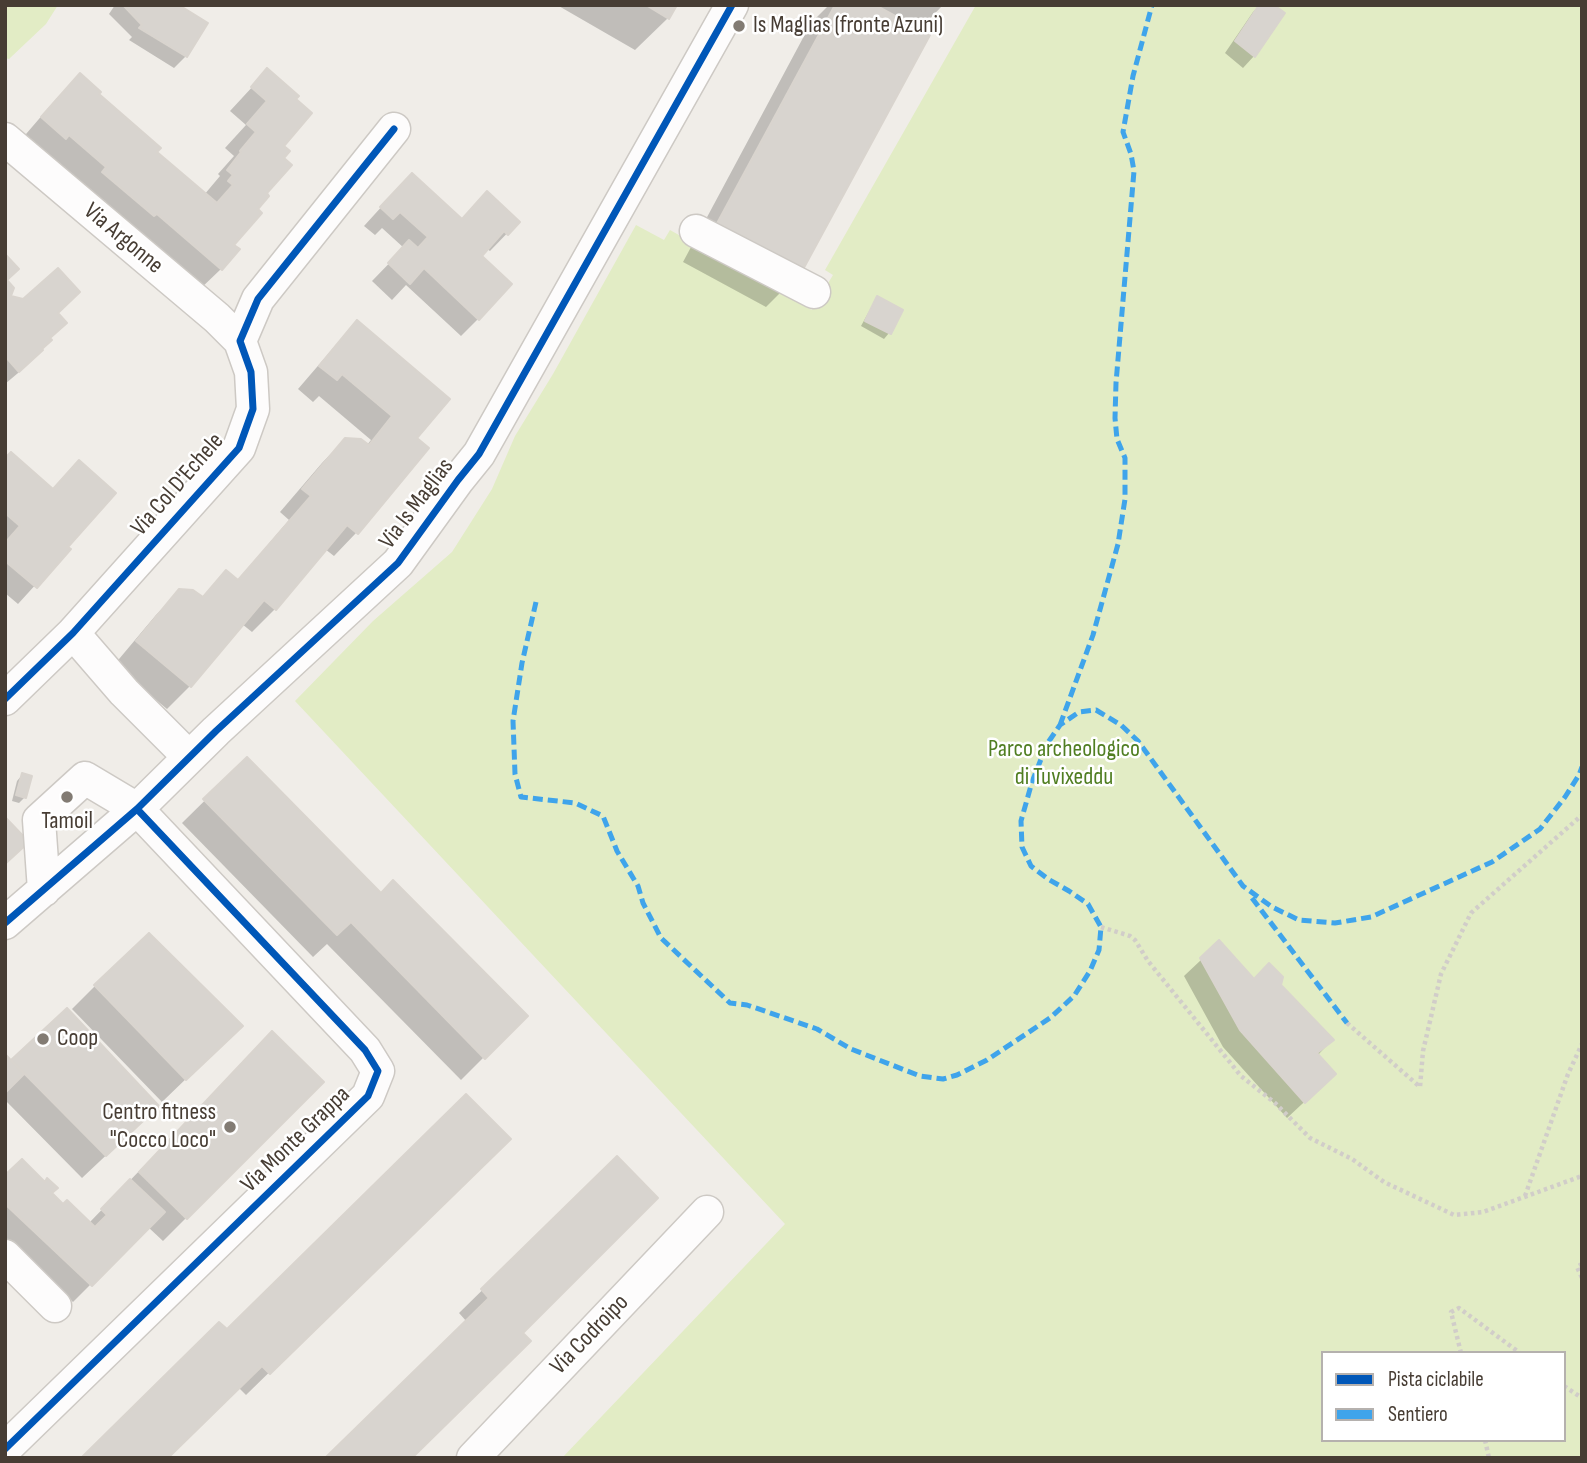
<!DOCTYPE html>
<style>
body{margin:0}
#map{position:relative;width:1587px;height:1463px;overflow:hidden;background:#f0ede8;font-family:"Sofia Sans Condensed",sans-serif}
canvas{display:block}
.frame{position:absolute;inset:0;border:7px solid #473d34;pointer-events:none}
.legend{position:absolute;left:1321px;top:1351px;width:245px;height:91px;box-sizing:border-box;background:#fff;border:2px solid #b5b1ae;margin:0;padding:9px 12px;list-style:none;font-size:21px;color:#473d34}
.legend li{display:flex;align-items:center;gap:14px;height:35px}
.legend b{width:35px;border:2px solid #b5b1ae}
</style>
<div id="map">
<canvas width="1587" height="1463"></canvas>
<div class="frame"></div>
<ul class="legend">
<li><b style="height:9px;background:#0057b8"></b>Pista ciclabile</li>
<li><b style="height:9px;background:#3fa4eb"></b>Sentiero</li>
</ul>
</div>
<script>
const ctx = document.querySelector('canvas').getContext('2d');
ctx.lineJoin = 'round';
function paint(path, color) {
  ctx.fillStyle = color;
  ctx.fill(path, 'evenodd');
}
function toPath(rows) {
  const path = new Path2D();
  for (const r of rows) {
    path.moveTo(r[0], r[1]);
    for (let i = 2; i < r.length; i += 2) path.lineTo(r[i], r[i + 1]);
  }
  return path;
}
function strokePath(path, color, width, dash) {
  ctx.strokeStyle = color;
  ctx.lineWidth = width;
  ctx.lineCap = dash ? 'butt' : 'round';
  ctx.setLineDash(dash || []);
  ctx.stroke(path);
}
function drawText(font, color, halo, rows, align = 'center') {
  ctx.font = font + ' "Sofia Sans Condensed",sans-serif';
  ctx.lineWidth = 5;
  ctx.setLineDash([]);
  ctx.textBaseline = 'middle';
  ctx.strokeStyle = halo;
  ctx.fillStyle = color;
  for (const [text, x, y, turn = 0] of rows) {
    ctx.save();
    ctx.translate(x, y);
    ctx.rotate((+turn || 0) * Math.PI / 180);
    ctx.textAlign = isNaN(turn) ? turn : align;
    if (halo) ctx.strokeText(text, 0, 0);
    ctx.fillText(text, 0, 0);
    ctx.restore();
  }
}
paint(toPath([
 [5,5,58,5,46,24,9,59,5,58],
 [976,5,1582,5,1582,1458,562,1458,785,1224,295,701,373,621,452,552,492,489,515,436,553,374,636,225,664,240,670,230,812,310,833,275,825,270],
 [1323,1353,1564,1353,1564,1440,1323,1440]
]), '#e2ecc5');
paint(toPath([
 [115,5,176,5,206,23,186,56,174,68,129,40,132,37,109,14],
 [557,5,675,5,668,18,635,50],
 [829,5,943,5,918,31,799,274,766,307,683,262,811,23],
 [1260,5,1283,13,1254,56,1243,68,1225,53,1253,12],
 [267,71,281,146,265,194,232,245,221,269,198,291,20,141,57,98,80,75,96,94,154,152,204,195,220,176,218,174,234,156,225,148,246,125,230,111],
 [395,192,461,220,518,222,490,251,486,248,479,256,478,319,461,336,406,285,392,300,372,281,404,248,382,228,375,235,364,226],
 [5,281,9,297,56,313,49,339,24,368,5,384],
 [878,298,901,310,889,333,884,339,861,326,873,304],
 [357,323,415,438,356,533,334,556,325,549,275,609,252,632,242,624,190,686,167,709,114,665,156,615,179,591,201,598,226,572,237,581,289,520,280,512,322,463,345,439,367,445,371,440,319,396,313,402,298,389,335,346],
 [5,460,68,549,18,604,5,593],
 [247,759,381,895,525,1016,461,1080,327,944,313,957,182,823],
 [22,775,25,797,19,803,12,801,17,781],
 [1219,943,1254,981,1279,986,1332,1040,1317,1056,1316,1091,1287,1118,1223,1047,1184,976],
 [95,986,218,1048,162,1102,72,1009],
 [67,1010,134,1129,82,1178,5,1100,5,1058,11,1063],
 [250,1056,322,1082,163,1241,148,1227,73,1302,5,1237,5,1177,50,1194,63,1206,89,1223],
 [617,1158,656,1198,467,1322,459,1313],
 [486,1161,246,1395,238,1387,227,1332]
]), '#0003');
const building = toPath([
 [123,5,179,5,208,23,187,57,139,28,142,25,123,5],
 [646,5,677,5,669,19,646,5],
 [835,5,875,5,930,35,800,275,714,229,835,5],
 [1259,5,1274,5,1285,13,1255,57,1235,41,1259,5],
 [267,68,299,96,296,99,312,113,284,146,290,151,284,158,292,165,267,193,269,196,258,209,262,213,234,245,240,249,222,270,157,214,154,216,102,172,106,167,69,135,66,139,41,117,80,73,101,92,99,94,161,148,157,152,217,203,233,185,228,181,233,175,227,170,241,152,240,151,256,132,247,124,267,101,251,87,267,68],
 [412,173,462,219,487,191,520,222,508,235,504,231,482,256,512,284,479,320,424,268,410,284,388,263,409,240,418,248,428,237,400,212,393,219,380,207,412,173],
 [5,254,19,269,7,280,14,288,11,296,23,299,58,268,80,292,58,313,67,323,50,338,52,340,42,349,43,350,19,372,5,356,5,254],
 [877,296,903,310,891,334,865,321,877,296],
 [357,320,450,399,417,438,429,448,358,534,347,525,276,610,264,600,191,687,136,641,179,589,193,590,203,597,226,570,238,580,311,496,302,489,345,438,361,439,369,445,392,416,342,374,337,380,319,366,357,320],
 [11,452,53,489,79,460,116,493,68,547,71,549,37,588,5,561,5,543,20,526,5,513,5,458,11,452],
 [247,757,381,893,393,880,528,1016,485,1059,351,922,337,935,203,799,247,757],
 [22,773,32,776,26,798,16,795,22,773],
 [5,817,29,842,5,864,5,817],
 [149,933,243,1026,186,1080,94,985,149,933],
 [1219,940,1254,979,1269,963,1283,977,1281,985,1334,1040,1317,1053,1336,1074,1305,1103,1240,1030,1200,958,1219,940],
 [67,1008,159,1106,106,1156,11,1060,67,1008],
 [272,1031,324,1082,187,1219,139,1172,272,1031],
 [6,1055,24,1074,5,1093,5,1056,6,1055],
 [466,1094,511,1139,270,1374,262,1366,168,1458,81,1458,219,1322,227,1329,466,1094],
 [617,1156,658,1198,523,1333,531,1341,412,1458,325,1458,489,1298,481,1289,617,1156],
 [22,1159,45,1182,47,1178,58,1188,52,1193,63,1204,67,1200,95,1227,107,1215,101,1209,130,1179,165,1212,92,1286,5,1204,5,1175,22,1159]
]);
paint(building, '#d8d4cf');
strokePath(building, '#d9d4ce', 2);
const minor = toPath([
 [5,139,217,318,240,341],
 [696,231,814,292],
 [73,633,124,692,189,757],
 [5,699,73,633,239,448,253,409,251,372,240,341,258,299,394,129],
 [5,923,137,809,216,731,398,563,458,480,479,454,732,5],
 [5,1256,55,1306],
 [5,1449,368,1096,378,1071,365,1050,137,809,85,778,39,820,44,890],
 [473,1458,707,1212]
]);
strokePath(minor, '#cdc9c4', 35);
strokePath(toPath([
 [1101,927,1130,936,1135,940,1148,961,1241,1076,1275,1103,1310,1138,1352,1159,1384,1182,1454,1215,1483,1212,1582,1176],
 [1347,1023,1420,1087,1423,1051,1441,974,1471,913,1582,815],
 [1525,1196,1568,1074,1582,1044],
 [1582,1264,1577,1267,1582,1278],
 [1461,1353,1451,1312,1459,1308,1520,1353],
 [1564,1386,1582,1398],
 [1485,1440,1489,1458]
]), '#d1cdc9', 4.5, [3.5, 3.5]);
strokePath(minor, '#fdfcfc', 32);
strokePath(toPath([
 [536,602,522,663,513,721,515,774,521,797,575,803,603,816,617,851,638,886,643,903,661,938,730,1003,747,1005,817,1029,851,1049,920,1076,943,1079,957,1075,987,1060,1050,1018,1074,996,1090,971,1099,950,1101,927,1088,904,1069,891,1048,879,1031,866,1022,847,1021,821,1032,782,1047,744,1060,725,1079,712,1096,710,1121,725,1138,741,1243,886,1272,907,1299,920,1335,923,1371,917,1492,862,1540,829,1565,797,1579,775,1582,767],
 [1060,725,1093,635,1118,544,1125,499,1125,458,1117,439,1115,418,1116,383,1134,171,1131,154,1123,132,1133,76,1152,5],
 [1252,898,1347,1023]
]), '#3fa4eb', 5, [10, 5]);
strokePath(toPath([
 [5,699,73,633,239,448,253,409,251,372,240,341,258,299,394,129],
 [5,923,137,809,216,731,398,563,458,480,479,454,732,5],
 [5,1449,368,1096,378,1071,365,1050,137,809]
]), '#0057b8', 7);
for (const [x, y, r, color] of [
 [739,26,7,"#827b73"],
 [67,797,7,"#827b73"],
 [43,1039,7,"#827b73"],
 [230,1127,7,"#827b73"]
]) {
  const dot = new Path2D();
  dot.arc(x, y, r, 0, 2 * Math.PI);
  ctx.fillStyle = color;
  ctx.fill(dot);
  strokePath(dot, '#fff', 2.5);
}
drawText('24px', '#473d34', '#fff', [
 ["Is Maglias (fronte Azuni)",753,26],
 ["Tamoil",67,822,"center"],
 ["Coop",57,1039],
 ["Centro fitness",216,1113,"right"],
 ["\"Cocco Loco\"",216,1141,"right"]
], 'left');
drawText('24px', '#473d34', '#fff', [
 ["Via Argonne",123,239,40],
 ["Via Col D'Echele",178,485,-49],
 ["Via Is Maglias",417,504,-53],
 ["Via Monte Grappa",296,1140,-44],
 ["Via Codroipo",590,1335,-46]
]);
drawText('24px', '#507e22', '#fff', [
 ["Parco archeologico",1064,750],
 ["di Tuvixeddu",1064,778]
]);
</script>
